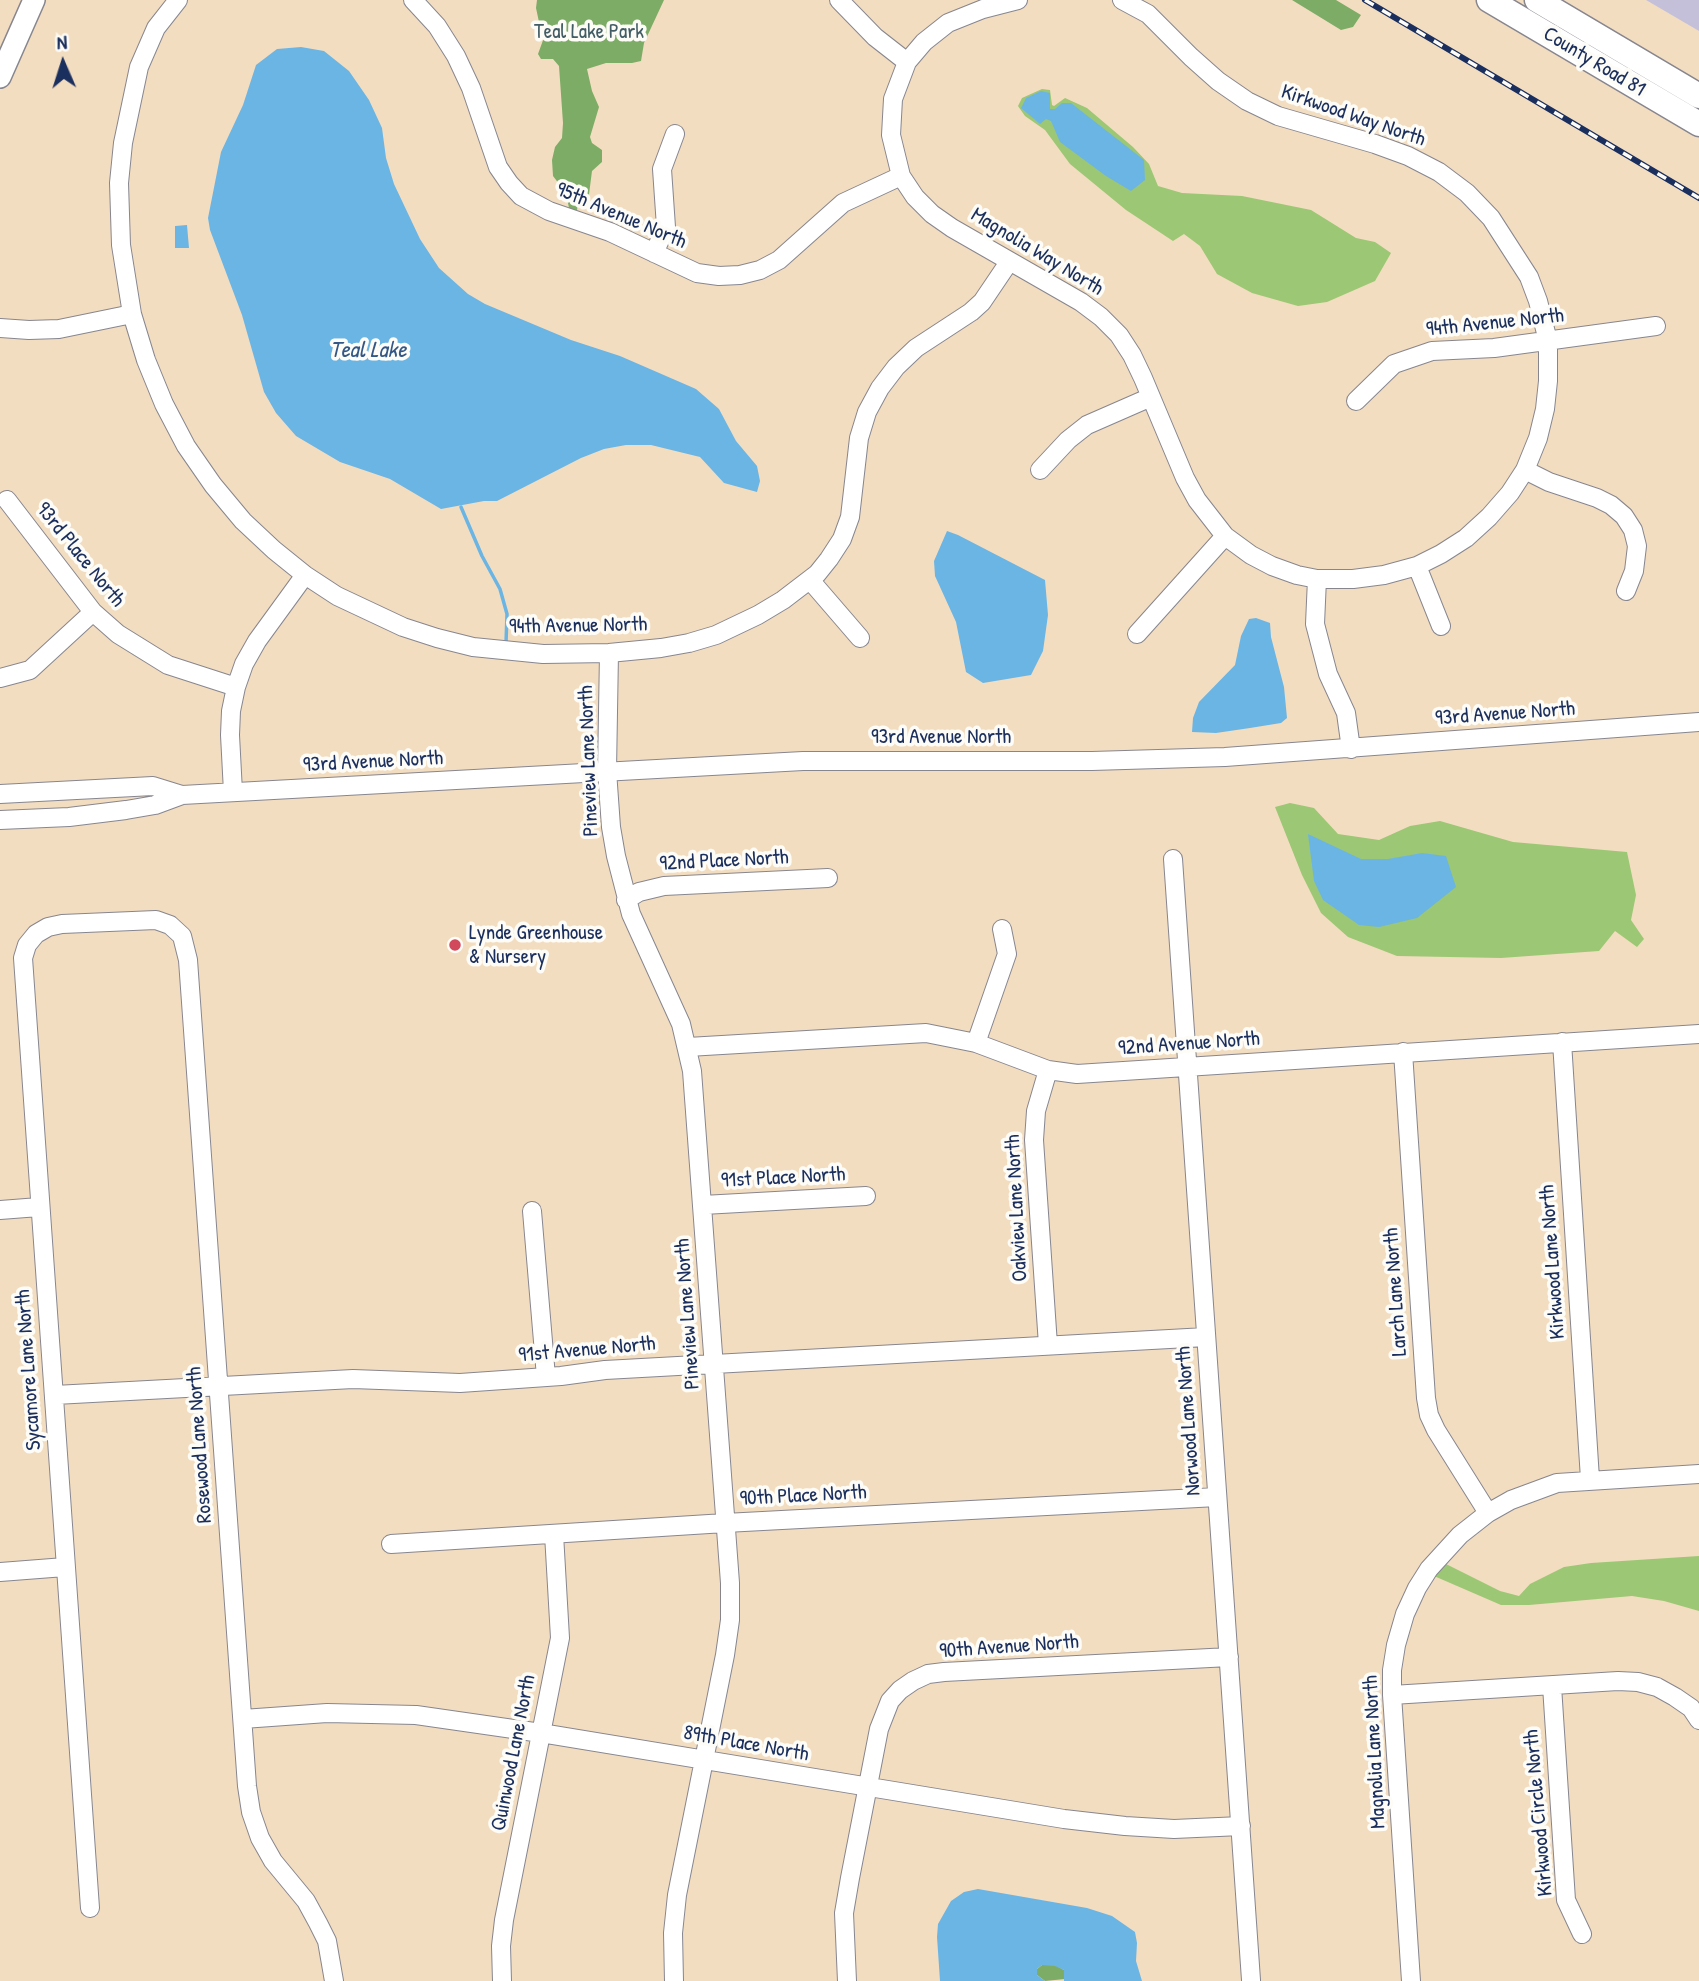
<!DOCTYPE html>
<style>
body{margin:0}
#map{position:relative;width:1699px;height:1981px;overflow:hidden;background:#f3ddc0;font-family:"Patrick Hand",sans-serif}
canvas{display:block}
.north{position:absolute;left:28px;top:28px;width:70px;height:70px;-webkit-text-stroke:5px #fdfcf7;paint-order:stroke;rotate:357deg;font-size:19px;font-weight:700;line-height:28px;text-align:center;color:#1b2f5e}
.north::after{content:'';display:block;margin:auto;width:24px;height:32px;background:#1b2f5e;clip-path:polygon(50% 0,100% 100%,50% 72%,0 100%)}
</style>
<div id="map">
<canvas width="1699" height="1981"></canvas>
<div class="north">N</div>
</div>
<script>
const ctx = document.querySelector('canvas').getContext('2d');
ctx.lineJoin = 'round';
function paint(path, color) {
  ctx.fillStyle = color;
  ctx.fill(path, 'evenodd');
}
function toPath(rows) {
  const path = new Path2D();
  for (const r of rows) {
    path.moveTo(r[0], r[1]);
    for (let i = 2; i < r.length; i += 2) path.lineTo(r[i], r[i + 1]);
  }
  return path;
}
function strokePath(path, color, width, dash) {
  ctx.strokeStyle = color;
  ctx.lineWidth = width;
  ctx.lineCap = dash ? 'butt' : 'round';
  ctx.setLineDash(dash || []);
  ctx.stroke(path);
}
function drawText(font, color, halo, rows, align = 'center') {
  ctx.font = font + ' "Patrick Hand",sans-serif';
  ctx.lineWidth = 7;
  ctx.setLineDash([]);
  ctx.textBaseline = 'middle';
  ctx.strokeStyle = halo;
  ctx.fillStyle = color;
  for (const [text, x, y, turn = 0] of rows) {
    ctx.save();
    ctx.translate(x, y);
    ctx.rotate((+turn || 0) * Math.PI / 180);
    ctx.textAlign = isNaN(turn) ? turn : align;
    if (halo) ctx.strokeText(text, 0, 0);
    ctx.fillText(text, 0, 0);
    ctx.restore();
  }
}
paint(toPath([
 [1646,0,1699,0,1699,31]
]), '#c5c0da');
paint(toPath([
 [1042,89,1050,90,1052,105,1054,106,1065,98,1087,108,1133,147,1149,164,1158,186,1182,193,1242,196,1311,210,1356,238,1375,242,1391,253,1375,281,1327,302,1298,306,1252,293,1217,274,1200,246,1184,234,1173,241,1126,210,1070,164,1045,130,1025,116,1018,106,1022,98],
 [1290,803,1314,808,1338,834,1379,840,1410,826,1440,821,1513,842,1627,852,1636,895,1631,920,1644,939,1637,947,1615,931,1599,951,1501,958,1397,956,1348,937,1321,913,1302,875,1275,807],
 [1699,1556,1699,1611,1664,1601,1632,1596,1529,1605,1501,1605,1434,1576,1444,1563,1500,1591,1519,1596,1530,1584,1564,1567,1591,1563]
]), '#9cc774');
paint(toPath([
 [537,0,664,0,644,43,641,61,632,63,606,63,587,69,592,91,599,107,590,137,592,143,602,150,602,162,592,171,588,202,578,200,577,211,569,208,566,193,553,176,552,160,555,147,562,138,563,123,559,66,553,59,541,59,538,54,546,32,539,22,536,8],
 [1292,0,1336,0,1361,15,1353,27,1341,30],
 [1042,1965,1055,1965,1064,1970,1065,1979,1045,1981,1037,1975,1037,1969]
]), '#7dac66');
paint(toPath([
 [301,47,324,51,349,71,369,100,382,128,386,158,394,184,420,239,439,268,468,294,485,304,571,340,620,356,696,389,719,409,736,441,757,466,760,481,757,492,724,483,700,457,651,445,626,445,604,449,581,458,497,501,484,501,441,509,390,479,340,462,296,436,276,413,264,392,242,315,210,230,208,218,221,152,243,105,256,65,277,49],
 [1041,91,1050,93,1050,109,1055,109,1062,103,1071,103,1144,160,1145,180,1131,191,1106,176,1060,142,1051,121,1046,119,1040,124,1021,108,1026,98],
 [187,225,189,248,175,248,175,226],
 [947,531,958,535,1045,580,1048,615,1043,651,1031,675,983,683,966,672,956,622,935,576,934,561],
 [1256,618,1270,623,1271,637,1284,687,1287,718,1281,723,1250,728,1216,733,1192,732,1193,718,1199,702,1235,665,1241,636,1249,619],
 [1308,834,1361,859,1388,859,1422,853,1446,856,1456,887,1417,918,1379,927,1359,925,1323,900,1314,881],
 [978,1889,1087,1908,1112,1916,1135,1932,1137,1943,1136,1961,1142,1981,1064,1981,1064,1970,1055,1966,1042,1965,1037,1969,1037,1975,1045,1981,940,1981,937,1937,938,1924,951,1901,964,1892]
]), '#6bb5e4');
strokePath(toPath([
 [461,507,482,556,500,589,507,614,506,643]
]), '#6bb5e4', 3.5);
const minor = toPath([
 [178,0,156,28,139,67,123,143,119,183,121,245,132,314,146,360,164,404,186,446,213,485,243,521,274,550,305,575,337,596,403,627,437,638,473,647,543,654,609,653,661,648,689,643,716,635,758,615,783,600,817,574,829,559,842,539,850,517,859,438,867,412,880,388,896,367,916,348,971,312,982,302,1009,262],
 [413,0,437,26,456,56,471,88,498,167,509,183,521,196,549,211,610,232,697,273,719,276,740,275,760,270,779,260,843,203,901,176],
 [839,0,875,37,907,62],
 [1018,0,983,9,948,23,924,42,907,62,893,99,891,135,901,176,915,197,932,214,952,228,1081,302,1101,317,1119,335,1132,355,1143,378,1185,478,1197,500,1225,536,1251,555,1272,566,1297,575,1317,579,1353,579,1384,575,1417,566,1441,554,1466,538,1489,517,1510,493,1525,470,1538,438,1545,409,1548,381,1548,341,1538,301,1529,277,1491,218,1467,193,1439,172,1408,156,1375,144,1278,116,1247,101,1218,81,1191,57,1148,14,1122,0],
 [654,253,666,227,662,169,675,134],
 [0,328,29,330,59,329,132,314],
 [1356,401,1394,364,1432,351,1494,348,1656,326],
 [1040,470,1068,440,1087,425,1151,397],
 [1525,470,1549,482,1597,498,1611,505,1624,516,1633,530,1637,546,1634,571,1626,591],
 [7,500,93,612,118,634,168,665,236,687],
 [1417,566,1441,626],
 [1317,579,1315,624,1328,674,1346,713,1351,749],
 [810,580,860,638],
 [1137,634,1225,536],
 [609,653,607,771,611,827,616,856,631,914,681,1024,692,1071,730,1583,730,1620,725,1655,677,1895,673,1933,674,1981],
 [0,678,30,670,93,612],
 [233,792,230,735,231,711,236,687,244,664,257,641,305,575],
 [0,794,153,786,182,795],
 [0,820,69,817,126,810,155,805,182,795,803,761,1092,761,1225,757,1699,722],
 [1173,859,1251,1980],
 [626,900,639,892,664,886,828,878],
 [1562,1042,1590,1479],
 [976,1043,1007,954,1002,929],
 [688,1047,926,1033,976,1043,1048,1070,1077,1074,1699,1034],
 [1403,1052,1426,1398,1429,1415,1436,1430,1488,1513],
 [703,1205,866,1196],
 [0,1210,39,1207],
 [532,1211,546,1377],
 [1048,1345,1034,1140,1036,1111,1048,1070],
 [55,1395,353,1379,460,1383,561,1376,605,1370,1206,1337],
 [391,1544,725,1523,1217,1497],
 [0,1572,65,1567],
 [1552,1686,1566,1900,1582,1934],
 [1392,1695,1618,1681,1638,1682,1657,1687,1675,1697,1691,1708,1699,1720],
 [243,1719,327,1713,416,1715,541,1733,1064,1819,1125,1826,1174,1829,1241,1826],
 [90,1908,23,958,27,945,36,934,48,927,62,924,156,920,170,925,182,936,188,960,247,1786,251,1812,260,1838,273,1861,306,1901,318,1923,327,1941,334,1981],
 [502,1981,501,1946,504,1920,560,1638,554,1534],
 [847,1981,844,1913,850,1878,879,1729,890,1701,900,1690,913,1681,928,1674,944,1672,1229,1657],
 [1411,1981,1392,1695,1392,1670,1396,1645,1405,1614,1417,1588,1429,1569,1460,1535,1488,1513,1511,1500,1557,1483,1699,1474]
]);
const major = toPath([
 [0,77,34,0]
]);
const highway = toPath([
 [1489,0,1699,124],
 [1537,0,1699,96]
]);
strokePath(minor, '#87868f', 20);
strokePath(major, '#87868f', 24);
strokePath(highway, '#87868f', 27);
strokePath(minor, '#fff', 18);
strokePath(major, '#fff', 21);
strokePath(highway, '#fff', 24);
const rail = toPath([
 [1365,0,1699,198]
]);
strokePath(rail, '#1b2f5e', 6);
strokePath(rail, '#fdfcf7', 3.5, [10]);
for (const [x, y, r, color] of [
 [455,945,7,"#d1495b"]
]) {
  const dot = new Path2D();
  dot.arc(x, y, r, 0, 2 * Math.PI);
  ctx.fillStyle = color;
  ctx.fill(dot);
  strokePath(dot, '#fdfcf7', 2.5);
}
drawText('21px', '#425d65', '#fdfcf7', [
 ["Teal Lake Park",589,32]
]);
drawText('21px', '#1b2f5e', '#fdfcf7', [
 ["County Road 81",1594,62,31],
 ["Kirkwood Way North",1353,116,19],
 ["95th Avenue North",621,216,23],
 ["Magnolia Way North",1037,252,31],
 ["94th Avenue North",1495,323,-6],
 ["93rd Place North",80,555,51],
 ["94th Avenue North",578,626,-1],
 ["93rd Avenue North",1505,714,-4],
 ["93rd Avenue North",941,737],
 ["Pineview Lane North",589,761,-92],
 ["93rd Avenue North",373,762,-3],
 ["92nd Place North",724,861,-3],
 ["92nd Avenue North",1189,1044,-4],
 ["91st Place North",783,1178,-3],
 ["Oakview Lane North",1017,1208,-93],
 ["Kirkwood Lane North",1553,1262,-94],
 ["Larch Lane North",1396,1292,-94],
 ["Pineview Lane North",688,1314,-94],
 ["91st Avenue North",587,1350,-5],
 ["Sycamore Lane North",29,1370,-94],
 ["Norwood Lane North",1189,1421,-94],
 ["Rosewood Lane North",200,1445,-94],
 ["90th Place North",803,1496,-3],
 ["90th Avenue North",1009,1647,-4],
 ["89th Place North",746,1744,10],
 ["Magnolia Lane North",1375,1752,-93],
 ["Quinwood Lane North",514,1753,-79],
 ["Kirkwood Circle North",1539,1813,-95]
]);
drawText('21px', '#1b2f5e', '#fdfcf7', [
 ["Lynde Greenhouse",469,933],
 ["& Nursery",469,957]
], 'left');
drawText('italic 23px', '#335786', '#fdfcf7', [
 ["Teal Lake",368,351]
]);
</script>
